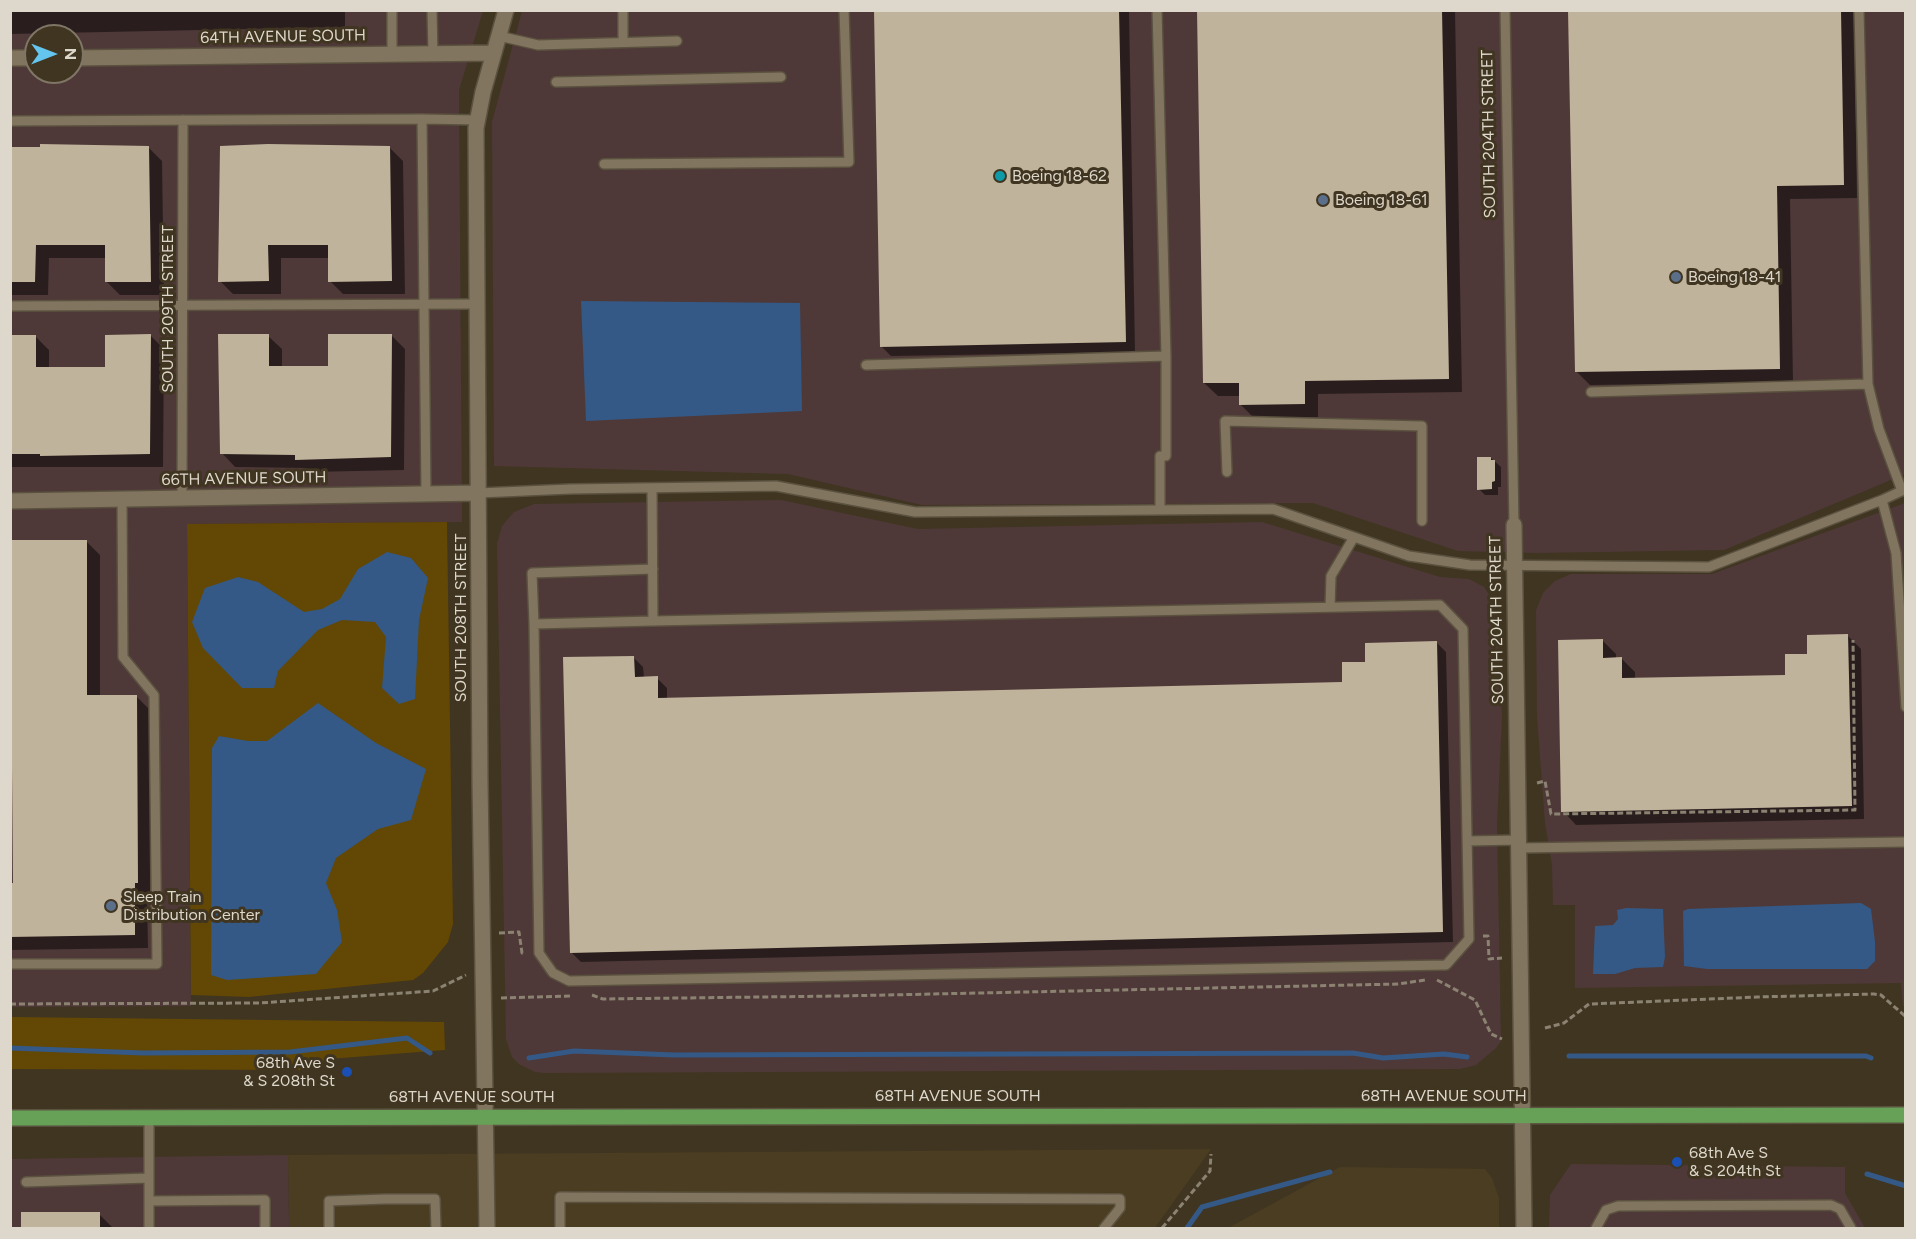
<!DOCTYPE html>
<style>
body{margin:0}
#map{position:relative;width:1916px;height:1239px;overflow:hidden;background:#403521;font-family:Figtree,sans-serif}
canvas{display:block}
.frame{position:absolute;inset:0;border:12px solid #ded7cb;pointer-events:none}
.north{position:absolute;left:24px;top:24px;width:60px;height:60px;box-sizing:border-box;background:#403521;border:2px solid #7f7665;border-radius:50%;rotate:90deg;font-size:16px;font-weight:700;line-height:24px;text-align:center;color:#ded7cb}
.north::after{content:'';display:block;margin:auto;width:21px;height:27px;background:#64c5ee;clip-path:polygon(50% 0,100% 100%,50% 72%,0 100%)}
</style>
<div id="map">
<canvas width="1916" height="1239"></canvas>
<div class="frame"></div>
<div class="north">N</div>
</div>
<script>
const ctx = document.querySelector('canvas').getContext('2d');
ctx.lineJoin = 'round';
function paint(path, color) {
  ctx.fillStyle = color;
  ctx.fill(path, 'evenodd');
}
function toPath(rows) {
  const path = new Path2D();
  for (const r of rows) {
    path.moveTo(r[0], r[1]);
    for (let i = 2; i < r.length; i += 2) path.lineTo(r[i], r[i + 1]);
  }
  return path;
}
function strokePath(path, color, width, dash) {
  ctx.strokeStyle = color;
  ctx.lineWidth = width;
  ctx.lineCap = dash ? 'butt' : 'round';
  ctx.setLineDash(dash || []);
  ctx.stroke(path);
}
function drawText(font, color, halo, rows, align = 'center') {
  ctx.font = font + ' Figtree,sans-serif';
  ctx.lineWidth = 6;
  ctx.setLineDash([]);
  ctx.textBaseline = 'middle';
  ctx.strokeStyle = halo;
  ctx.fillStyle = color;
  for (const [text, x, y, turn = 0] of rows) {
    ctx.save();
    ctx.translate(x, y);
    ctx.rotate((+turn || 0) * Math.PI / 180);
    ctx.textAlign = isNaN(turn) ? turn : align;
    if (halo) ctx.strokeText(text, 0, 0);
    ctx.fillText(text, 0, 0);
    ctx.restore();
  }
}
paint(toPath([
 [1211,1149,1155,1228,289,1228,288,1155],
 [1340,1167,1485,1169,1492,1178,1499,1198,1499,1228,1228,1228]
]), '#4b3d22');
paint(toPath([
 [10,11,483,11,459,90,462,522,187,524,191,1006,11,1007],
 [36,36,72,36,72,72,36,72],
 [522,11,1905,11,1905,474,1724,550,1538,553,1458,551,1313,503,922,505,788,474,494,466,492,122],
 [781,500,918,529,1262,522,1440,577,1469,579,1484,587,1498,609,1502,719,1497,824,1501,1041,1496,1048,1476,1065,1460,1069,544,1073,535,1072,519,1064,512,1057,506,1039,497,544,502,526,514,512,534,504],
 [1905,503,1905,1008,1903,1006,1901,983,1575,988,1575,905,1553,905,1552,865,1545,823,1537,716,1536,610,1543,593,1555,581,1571,574,1712,574],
 [288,1155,289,1228,11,1228,10,1159],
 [1571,1164,1845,1167,1845,1193,1865,1228,1549,1228,1550,1195]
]), '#4e3938');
paint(toPath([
 [447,522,453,924,448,942,423,973,413,980,249,997,191,995,187,524],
 [11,1017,444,1022,445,1050,329,1059,303,1070,11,1069]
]), '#634704');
paint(toPath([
 [581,301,800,303,802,411,586,421],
 [387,552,411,558,428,578,419,620,415,699,399,704,382,688,386,637,375,622,342,620,318,630,278,671,274,688,242,688,203,648,192,622,205,588,238,577,258,582,304,612,322,609,340,599,358,569],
 [318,703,376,743,426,769,411,820,378,829,336,858,326,883,337,910,342,942,316,974,227,980,211,975,212,748,219,736,248,741,267,741],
 [1861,903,1871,909,1875,942,1875,961,1867,969,1707,969,1684,966,1683,911,1688,909],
 [1626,908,1663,909,1665,957,1663,967,1635,968,1615,974,1593,974,1595,926,1613,925,1618,919,1617,910]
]), '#345986');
paint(toPath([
 [10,10,345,10,345,27,10,34],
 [875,10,1129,10,1135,352,891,356,881,346],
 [1198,10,1455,10,1462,392,1318,394,1318,417,1254,418,1241,405,1241,396,1218,396,1204,383],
 [1570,10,1854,10,1857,198,1790,199,1793,382,1590,385,1577,372],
 [389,147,403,161,405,294,343,294,330,281,329,258,281,258,281,294,233,294,220,281],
 [10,148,149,148,162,161,164,295,120,295,106,281,106,258,49,258,48,295,10,295],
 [10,336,35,336,49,350,49,368,106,368,151,336,164,349,163,467,10,467],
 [268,336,282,349,282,368,330,368,392,336,405,349,404,470,310,472,306,468,235,467,222,453],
 [1491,458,1501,467,1501,487,1498,487,1498,495,1485,495,1479,489],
 [86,541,100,555,100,697,136,696,150,710,150,895,147,895,148,948,10,950,10,884,14,884,13,605,10,605,10,543],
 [1848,636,1861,649,1864,819,1576,825,1563,811,1602,640,1616,654,1616,659,1622,659,1635,672,1635,679,1787,676,1809,655],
 [1436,642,1446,652,1453,942,581,962,571,952,633,657,643,667,644,678,657,678,667,688,667,699,1344,683,1367,663],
 [23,1214,99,1214,113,1228,22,1228]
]), '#0007');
strokePath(toPath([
 [10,1048,143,1053,290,1052,407,1038,430,1053],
 [1569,1056,1866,1056,1871,1058],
 [529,1058,574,1051,674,1055,1353,1053,1383,1058,1444,1054,1467,1057],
 [1867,1174,1906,1186],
 [1187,1228,1202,1207,1330,1172]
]), '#345986', 5);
paint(toPath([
 [874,10,1119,10,1126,342,880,347],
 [1197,10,1442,10,1449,379,1305,381,1305,404,1239,405,1239,383,1203,383],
 [1568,10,1841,10,1844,185,1777,186,1780,369,1575,372],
 [40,144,149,146,151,282,105,282,105,245,36,245,35,282,10,282,10,147,40,147],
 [268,144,390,146,392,281,328,282,328,245,268,245,269,281,218,282,220,146],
 [151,334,150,454,40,456,40,454,10,454,10,335,36,335,36,367,105,367,105,335],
 [218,334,269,334,269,366,328,366,328,334,392,334,391,457,295,460,295,455,220,454],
 [1477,457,1491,457,1491,460,1495,460,1495,481,1492,482,1492,489,1477,490],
 [10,540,87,540,87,695,137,695,138,883,135,883,135,935,10,937,10,883,13,883],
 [1848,634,1852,806,1561,812,1558,640,1603,639,1603,658,1622,657,1622,678,1785,675,1785,654,1807,654,1807,635],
 [1437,641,1443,932,570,953,563,657,634,656,635,677,658,676,658,698,1342,682,1342,662,1365,662,1365,643],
 [21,1212,100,1212,100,1228,21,1228]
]), '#c0b39b');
const lane = toPath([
 [392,10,392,54],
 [432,10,433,54],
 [623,10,623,42],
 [1157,10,1166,356,1166,456],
 [1505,10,1514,525],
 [1859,10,1868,384,1879,429,1902,491],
 [499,36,538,45,677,41],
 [556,82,781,77],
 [422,119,477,120],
 [10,121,422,119,426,494],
 [604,164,849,162,844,10],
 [10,306,477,304],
 [866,365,1166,356],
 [1591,392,1868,384],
 [1160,456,1160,509],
 [1227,472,1225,421,1422,426,1422,521],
 [652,488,653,621,534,624,539,953,553,973,569,981,1446,965,1469,939,1463,629,1440,605,653,621],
 [479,493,570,489,776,486,915,512,1273,509,1409,556,1470,565,1709,567,1882,500,1906,489],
 [182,498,183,120],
 [1882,500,1896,553,1906,707],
 [1330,607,1331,576,1354,537],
 [534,624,532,573,653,569],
 [1467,841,1519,840],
 [1519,848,1906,842],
 [10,964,157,964,154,695,123,657,122,499],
 [149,1117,149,1228],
 [26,1182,149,1178],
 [149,1201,265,1200,265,1228],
 [329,1228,329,1201,385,1199,435,1199,436,1228],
 [560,1228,560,1197,1120,1199,1120,1208,1104,1228],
 [1596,1228,1606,1210,1618,1206,1831,1205,1840,1209,1851,1228]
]);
const street = toPath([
 [10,58,36,58],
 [72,58,494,53],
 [10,501,479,493],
 [1514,525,1524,1228],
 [487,1228,480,782,476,128,483,92,506,10]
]);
const primary = toPath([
 [10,1118,1906,1115]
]);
strokePath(lane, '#5a513f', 12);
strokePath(street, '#5a513f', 18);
strokePath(primary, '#5a513f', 18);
strokePath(toPath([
 [1537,783,1545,781,1551,814,1855,810,1853,640],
 [499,933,519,932,522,953,525,953],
 [1483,936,1488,936,1489,959,1502,958],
 [1437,980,1475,1000,1491,1034,1502,1039],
 [592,995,603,999,840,996,1398,984,1425,980],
 [501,998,571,996],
 [10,1004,259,1003,433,991,466,975],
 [1545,1028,1564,1023,1589,1004,1757,997,1874,994,1881,995,1906,1017],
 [1162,1228,1210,1171,1211,1154]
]), '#8b8272', 3, [6, 3]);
strokePath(lane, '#82755f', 9);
strokePath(street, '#82755f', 15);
strokePath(primary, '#66a157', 15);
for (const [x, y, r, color] of [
 [1000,176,6,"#0f9aa8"],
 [1323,200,6,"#5c6f8a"],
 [1676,277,6,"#5c6f8a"],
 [111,906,6,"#5c6f8a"],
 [347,1072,6,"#1a4fb4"],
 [1677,1162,6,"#1a4fb4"]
]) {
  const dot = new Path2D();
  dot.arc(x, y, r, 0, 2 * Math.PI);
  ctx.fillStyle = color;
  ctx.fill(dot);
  strokePath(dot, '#403521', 2);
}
drawText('16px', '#ded7cb', '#403521', [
 ["64TH AVENUE SOUTH",283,37,-1],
 ["SOUTH 204TH STREET",1489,134,-91],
 ["SOUTH 209TH STREET",168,309,-90],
 ["66TH AVENUE SOUTH",244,479,-1],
 ["SOUTH 208TH STREET",461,618,-90],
 ["SOUTH 204TH STREET",1497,620,-91],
 ["68TH AVENUE SOUTH",958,1096],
 ["68TH AVENUE SOUTH",1444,1096],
 ["68TH AVENUE SOUTH",472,1097]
]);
drawText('16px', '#ded7cb', '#403521', [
 ["Boeing 18-62",1012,176],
 ["Boeing 18-61",1335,200],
 ["Boeing 18-41",1688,277],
 ["Sleep Train",123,897],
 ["Distribution Center",123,915],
 ["68th Ave S",335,1063,"right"],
 ["& S 208th St",335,1081,"right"],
 ["68th Ave S",1689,1153],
 ["& S 204th St",1689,1171]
], 'left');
</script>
